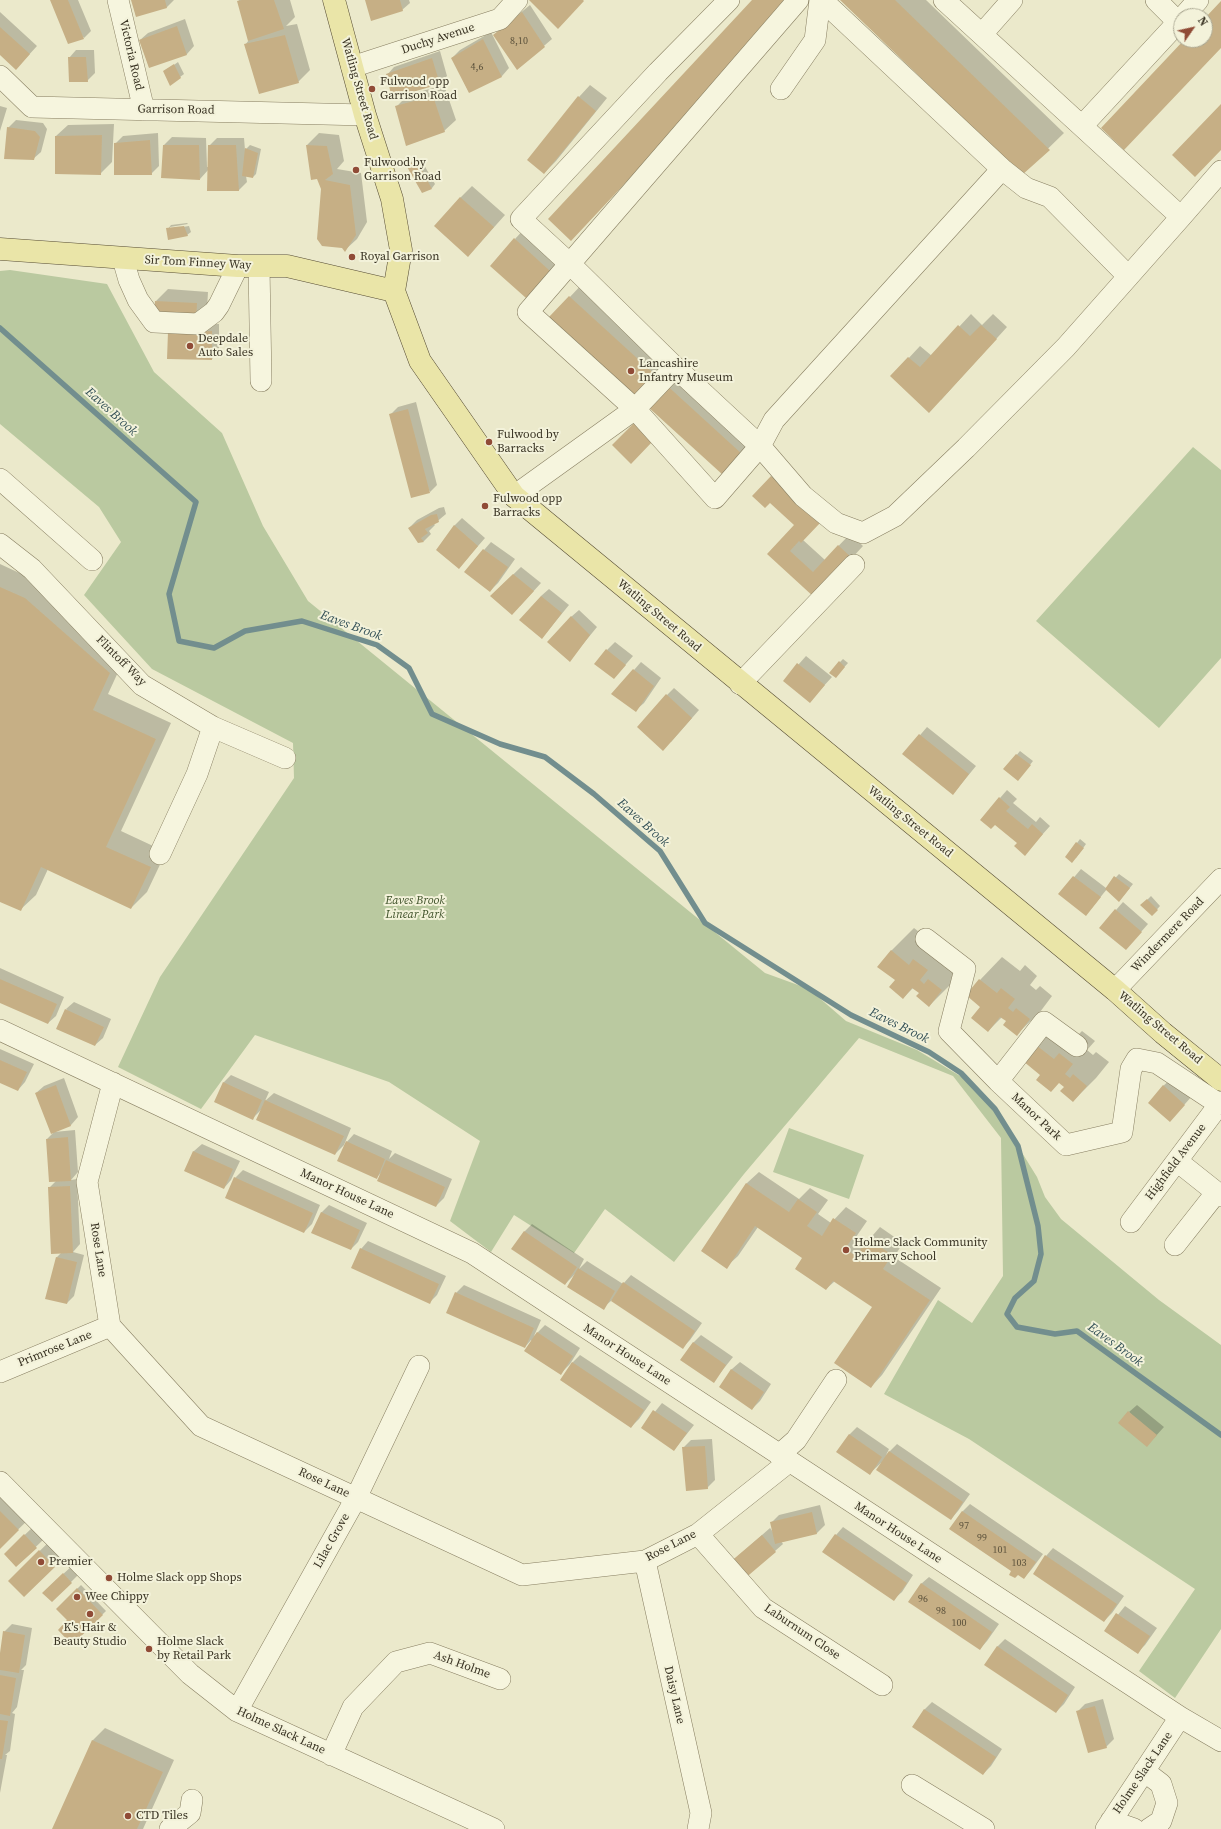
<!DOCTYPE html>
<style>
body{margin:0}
#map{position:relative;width:1221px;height:1829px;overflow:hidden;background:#ebe9cb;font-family:"Source Serif 4",serif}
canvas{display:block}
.north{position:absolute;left:1173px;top:8px;width:40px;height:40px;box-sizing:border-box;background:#f3f2da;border:1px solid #a9a691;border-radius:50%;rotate:56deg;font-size:11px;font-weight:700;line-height:16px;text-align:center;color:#393323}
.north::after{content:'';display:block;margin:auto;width:14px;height:18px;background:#904b36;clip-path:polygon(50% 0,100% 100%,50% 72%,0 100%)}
</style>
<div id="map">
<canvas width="1221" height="1829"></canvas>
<div class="north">N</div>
</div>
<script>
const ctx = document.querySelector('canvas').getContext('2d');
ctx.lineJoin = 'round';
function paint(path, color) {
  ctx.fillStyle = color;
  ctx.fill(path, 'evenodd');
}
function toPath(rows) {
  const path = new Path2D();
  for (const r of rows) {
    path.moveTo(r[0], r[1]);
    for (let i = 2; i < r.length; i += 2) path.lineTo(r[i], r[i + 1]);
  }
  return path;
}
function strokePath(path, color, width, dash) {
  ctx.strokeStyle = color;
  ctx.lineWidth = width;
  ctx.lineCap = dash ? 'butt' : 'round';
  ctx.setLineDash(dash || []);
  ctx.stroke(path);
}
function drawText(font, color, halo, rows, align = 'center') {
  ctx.font = font + ' "Source Serif 4",serif';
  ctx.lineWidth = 4;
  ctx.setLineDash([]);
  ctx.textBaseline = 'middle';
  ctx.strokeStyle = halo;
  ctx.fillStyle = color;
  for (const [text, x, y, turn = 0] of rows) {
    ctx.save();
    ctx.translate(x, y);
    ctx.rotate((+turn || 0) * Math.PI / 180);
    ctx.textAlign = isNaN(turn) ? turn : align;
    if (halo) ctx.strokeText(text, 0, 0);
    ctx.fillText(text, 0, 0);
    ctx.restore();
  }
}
paint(toPath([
 [10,270,107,284,154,372,222,433,263,526,308,601,765,973,809,989,846,1021,917,1050,965,1079,995,1109,1037,1177,1045,1197,1061,1219,1159,1300,1221,1345,1221,1629,1175,1698,1139,1671,1195,1589,969,1439,884,1394,938,1300,972,1323,1003,1276,1001,1138,953,1076,859,1038,744,1174,674,1262,605,1209,574,1253,514,1215,491,1252,450,1221,480,1141,389,1082,255,1035,201,1109,118,1067,160,977,294,778,293,743,152,669,84,595,121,542,99,507,0,424,0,271],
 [1193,447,1221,470,1221,658,1159,728,1036,621],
 [789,1128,864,1155,849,1199,773,1172]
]), '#bac9a0');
paint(toPath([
 [51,0,78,0,91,31,84,38],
 [132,0,174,0,167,7,136,16],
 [239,0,290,0,295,17,286,26,297,24,310,70,298,82,245,45,249,40,238,2],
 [366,0,409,0,410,3,402,10],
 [842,0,926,0,1064,133,1023,173],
 [530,5,552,39,517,69,502,28],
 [0,12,37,46,16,69,0,54],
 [185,19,194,46,187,54,149,67,140,40,148,33],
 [491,32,509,68,502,76,469,92,452,58,460,50],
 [76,50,94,50,95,73,87,81,69,58],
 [440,51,447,76,440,83,387,75,394,67],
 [178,62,184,74,180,77,167,70],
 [444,85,456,120,444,131,396,107,408,95],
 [590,85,607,98,556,161,544,173,579,97],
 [0,106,7,108,0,131],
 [16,120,43,123,47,129,41,152,33,159,8,128],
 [114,124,112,162,100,174,56,136,68,125],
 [158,133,159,166,151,174,115,144,123,136],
 [319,133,339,135,344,161,337,169,361,173,367,222,357,239,345,250,318,178,312,178,307,145],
 [172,137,206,138,207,167,209,167,209,146,217,138,244,138,245,150,250,145,261,149,256,174,253,177,246,176,247,182,239,190,208,190,209,169,200,179,164,145],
 [420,158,435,184,432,188,423,191,408,165,411,162],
 [472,186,505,215,479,244,460,198],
 [187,223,188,224,170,227,170,229,189,226,191,232,187,235,168,229,171,225],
 [526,227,561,259,537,285,515,239],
 [585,281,757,438,739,458,551,317],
 [168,289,208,292,207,310,195,321,156,301],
 [971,314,982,325,993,314,1007,327,941,400,892,376,920,346,932,356],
 [219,324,219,351,212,359,177,325],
 [416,402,437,485,430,492,390,415,398,407],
 [783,466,803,540,825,560,850,534,863,546,827,585,768,554,795,525,771,477],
 [444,507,446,514,434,524,435,525,429,531,431,534,424,541,419,542,409,528,417,520,439,508],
 [462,518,485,538,459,568,454,526],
 [491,542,515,559,498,583,490,591,484,550],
 [0,564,41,583,125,657,108,694,171,723,121,831,166,852,147,892,131,908,48,869,36,895,20,910,0,901],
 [521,567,541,583,520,606,491,596],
 [549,589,569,605,542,638,541,596],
 [579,610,597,627,570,660,571,617],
 [615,642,633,656,614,678,607,650],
 [806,656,832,677,810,701,784,681],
 [843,659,848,663,839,673,840,662],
 [641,662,661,678,644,703,636,710,634,670],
 [674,688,699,710,671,742,667,695],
 [927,727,976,766,953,794,904,754],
 [1020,751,1033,761,1021,776,1005,769],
 [1007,790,1017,799,1013,803,1036,822,1040,817,1050,826,1025,854,1018,842,1000,798],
 [1080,839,1086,844,1076,858,1077,843],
 [1081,869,1106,888,1119,874,1133,884,1119,901,1107,889,1086,915,1060,894],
 [1151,896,1160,906,1152,915,1142,905],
 [1123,902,1148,924,1133,941,1116,910],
 [914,928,964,967,952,983,929,1006,920,992,914,987,903,998,891,951],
 [1002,957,1020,971,1025,965,1037,976,1030,985,1036,990,1040,986,1052,996,1040,1012,1017,1034,1008,1021,1002,1017,988,1031,980,980],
 [0,968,64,997,56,1016,48,1023,0,1002],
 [74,1002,111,1019,103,1038,95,1045,66,1009],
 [1060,1022,1077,1036,1082,1031,1095,1041,1087,1050,1093,1055,1096,1052,1109,1062,1096,1078,1073,1101,1065,1087,1060,1082,1041,1075,1037,1045],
 [0,1049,34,1064,25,1082,18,1090,0,1082],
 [231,1075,269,1092,265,1101,274,1093,351,1128,344,1145,354,1134,392,1151,389,1159,395,1153,452,1179,444,1198,436,1206,382,1172,376,1178,346,1143,335,1154,261,1110,253,1118,215,1102,224,1082],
 [64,1078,78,1117,71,1125,51,1132,36,1093,44,1086],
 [1171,1079,1192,1096,1170,1121,1163,1086],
 [75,1130,78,1172,71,1180,77,1179,80,1244,73,1252,84,1255,74,1296,67,1303,57,1257,62,1252,49,1188,56,1181,47,1139,54,1132],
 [202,1144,240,1161,231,1180,224,1188,185,1171,194,1151],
 [243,1170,320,1205,312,1224,304,1232,235,1178],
 [759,1172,799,1199,810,1188,828,1200,818,1214,831,1223,846,1207,867,1221,856,1237,866,1243,880,1227,903,1243,894,1257,941,1288,882,1375,871,1387,873,1306,835,1281,826,1289,804,1258,758,1227,738,1256,726,1267,702,1251,747,1183],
 [329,1205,367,1223,358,1242,351,1249,321,1213],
 [532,1224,584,1259,579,1269,587,1261,623,1284,631,1275,702,1323,690,1340,683,1347,612,1300,603,1308,575,1274,565,1284,513,1249,525,1231],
 [368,1241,446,1276,437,1295,430,1302,361,1249],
 [464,1285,541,1320,534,1336,545,1325,580,1348,570,1364,561,1373,531,1340,525,1347,456,1293],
 [701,1335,733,1357,713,1382,693,1343],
 [580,1355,651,1402,639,1419,631,1427,571,1364],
 [740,1362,771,1384,760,1401,752,1409,720,1387,732,1369],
 [662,1403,694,1425,674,1450,642,1428],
 [1137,1405,1164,1427,1154,1438,1129,1412],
 [857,1427,889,1449,886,1455,897,1444,970,1494,958,1511,951,1519,881,1463,869,1474,849,1435],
 [712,1439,715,1480,707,1488,683,1448,691,1440],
 [0,1488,30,1518,0,1547],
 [970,1504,1043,1554,1031,1570,1024,1578,1013,1571,962,1512],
 [820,1505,825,1525,817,1533,781,1541,783,1544,743,1579,730,1563,770,1528,773,1532,771,1523,779,1515],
 [33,1527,44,1539,16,1566,13,1546],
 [843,1527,913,1575,902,1592,894,1599,836,1535],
 [52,1539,66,1555,24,1596,21,1569],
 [1053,1548,1124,1596,1112,1613,1104,1621,1046,1556],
 [72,1566,79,1574,52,1601,51,1585],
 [929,1577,999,1624,987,1641,980,1649,921,1584],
 [81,1585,106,1611,72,1644,69,1620,57,1609],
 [1125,1606,1157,1628,1145,1645,1137,1653,1105,1631],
 [12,1624,32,1628,26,1665,21,1670,24,1670,17,1707,12,1713,15,1714,10,1751,5,1755,7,1755,0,1793,0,1659,4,1632],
 [1005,1639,1075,1687,1064,1704,1056,1712,997,1647],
 [1103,1699,1114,1739,1106,1747,1078,1711,1085,1704],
 [932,1702,1002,1749,991,1766,983,1774,913,1727,925,1709],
 [105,1728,174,1760,143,1829,53,1829,93,1740]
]), '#0003');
strokePath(toPath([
 [0,328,196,502,169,594,179,641,214,648,245,631,302,621,377,645,409,668,432,714,500,744,545,757,594,794,660,851,705,923,851,1015,929,1052,961,1073,995,1109,1018,1146,1038,1226,1041,1254,1034,1281,1015,1298,1007,1314,1017,1327,1055,1334,1077,1331,1221,1435]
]), '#728e8e', 5.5);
paint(toPath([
 [50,0,68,0,84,39,68,44],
 [131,0,165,0,167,8,136,17],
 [242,0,274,0,284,29,248,41,237,1],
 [365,0,400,0,403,11,371,21],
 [529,0,583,0,584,1,558,29],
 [752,0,787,0,792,5,571,241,548,219],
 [840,0,895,0,1050,150,1022,175],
 [1221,1,1221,48,1124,150,1101,128,1184,40,1205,40,1205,18],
 [522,12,545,47,517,70,493,35],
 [177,26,187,55,149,68,139,40],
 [0,27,30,54,16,70,0,55],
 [285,35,299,83,259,94,244,44],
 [483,39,502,77,469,93,451,58],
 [68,57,86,57,88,82,69,82],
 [432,58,440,84,392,98,386,74],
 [174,64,181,78,170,86,163,71],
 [433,96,445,132,406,146,395,106],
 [578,96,596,111,544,174,527,160],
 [1221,104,1221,150,1195,177,1172,155],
 [7,127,35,131,40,137,34,160,4,159],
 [102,135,101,175,55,174,55,136],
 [150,140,152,175,114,175,114,143],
 [163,145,199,145,200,180,161,178],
 [208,145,236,145,239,191,207,191],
 [306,145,327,146,333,174,325,180,350,185,356,235,345,252,342,248,322,246,317,239,321,189,317,179,311,180],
 [245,148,258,153,253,178,242,176],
 [417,161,432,189,422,193,406,165],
 [460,197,494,227,468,257,434,226],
 [184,226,188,236,168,240,166,228],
 [514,238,550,271,526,298,490,266],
 [569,296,742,454,723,475,549,317],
 [155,301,197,303,196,322,154,320],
 [958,325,970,336,981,325,997,339,929,413,890,376,908,357,920,367],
 [212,331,212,360,167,359,168,332],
 [408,409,430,493,411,498,389,414],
 [635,422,653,441,631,464,612,445],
 [771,476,820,523,801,543,799,541,790,551,813,572,838,545,852,558,815,598,767,554,794,525,770,503,765,508,752,496],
 [437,514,439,522,425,529,428,533,421,538,424,542,418,543,408,528,431,515],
 [454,525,478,546,459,569,436,550],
 [483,549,508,567,490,592,464,572],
 [513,574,534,591,512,615,490,596],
 [0,587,25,598,110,673,93,710,156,739,106,847,151,867,131,909,41,867,21,911,0,902],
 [541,596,562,613,542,639,519,620],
 [571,616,590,635,570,662,547,642],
 [606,649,626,665,614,679,594,664],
 [839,661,845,667,836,678,829,673],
 [797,663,825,685,810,703,783,681],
 [633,669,654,686,636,712,611,694],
 [666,694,692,718,663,751,637,727],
 [919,734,969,774,953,795,902,754],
 [1016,754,1031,765,1018,781,1003,769],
 [999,797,1010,807,1006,811,1028,829,1032,824,1043,834,1025,856,1014,846,1017,843,995,825,991,829,980,820],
 [1076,842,1084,848,1072,863,1065,857],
 [1073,876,1101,897,1086,916,1058,894],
 [1114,876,1130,888,1119,902,1105,889],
 [1147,899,1158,910,1152,916,1140,905],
 [1115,909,1142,932,1126,950,1099,928],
 [891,950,909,965,913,959,928,970,920,980,924,984,928,979,942,990,929,1007,916,996,919,993,912,988,903,999,889,987,895,980,877,967],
 [0,979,57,1004,48,1024,0,1003],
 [979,979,997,993,1001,988,1015,999,1008,1008,1013,1012,1016,1008,1030,1019,1017,1036,1003,1025,1006,1021,1000,1017,988,1032,971,1018,980,1007,966,995],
 [65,1009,104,1027,95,1046,56,1029],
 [1036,1045,1054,1059,1059,1053,1073,1064,1065,1074,1070,1078,1073,1074,1087,1086,1073,1102,1060,1091,1064,1087,1059,1083,1051,1092,1036,1080,1040,1075,1023,1061],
 [0,1060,27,1072,18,1091,0,1083],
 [223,1082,262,1100,253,1120,214,1102],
 [56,1085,71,1126,51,1134,35,1093],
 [1163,1085,1185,1105,1170,1122,1148,1103],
 [265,1100,344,1136,335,1155,256,1120],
 [68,1137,71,1181,49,1182,46,1139],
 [346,1141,385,1159,377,1179,337,1161],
 [193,1151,233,1169,224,1189,184,1171],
 [386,1160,445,1187,436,1207,377,1181],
 [234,1177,313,1213,304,1233,225,1198],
 [746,1183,789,1212,798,1199,817,1212,807,1226,822,1236,833,1218,856,1233,845,1249,856,1256,868,1238,892,1255,883,1269,930,1300,871,1388,834,1363,872,1307,833,1281,826,1290,795,1269,802,1258,755,1226,727,1269,701,1251],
 [70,1186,73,1253,51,1254,48,1187],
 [321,1212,360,1230,351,1250,311,1233],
 [524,1231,577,1267,565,1285,511,1249],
 [360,1248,439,1284,430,1304,351,1268],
 [56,1257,77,1262,67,1304,45,1299],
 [578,1268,615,1291,604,1310,567,1287],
 [623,1282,695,1331,683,1349,611,1301],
 [455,1292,534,1328,525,1348,446,1313],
 [537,1332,573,1356,561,1375,524,1351],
 [693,1342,726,1365,714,1383,680,1360],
 [572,1362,644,1410,631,1428,560,1380],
 [731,1369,764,1392,752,1410,719,1387],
 [653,1410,687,1433,674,1451,641,1428],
 [1128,1411,1157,1435,1147,1447,1118,1423],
 [849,1434,882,1457,870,1475,836,1452],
 [705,1446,708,1489,686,1491,682,1447],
 [889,1451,963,1502,951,1520,876,1470],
 [0,1511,19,1530,0,1549],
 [962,1511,1036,1562,1024,1579,1018,1575,1015,1578,1009,1575,1011,1571,949,1529],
 [812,1512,817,1534,775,1544,770,1522],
 [24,1534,37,1548,16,1567,4,1554],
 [835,1534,907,1583,894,1601,822,1552],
 [762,1535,776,1552,743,1580,729,1563],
 [39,1550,55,1567,24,1597,8,1581],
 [1045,1555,1117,1604,1104,1622,1033,1574],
 [63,1573,72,1583,52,1602,42,1593],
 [921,1583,992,1632,980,1650,908,1602],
 [77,1588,103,1615,72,1645,58,1630,67,1620,56,1609],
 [1116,1613,1150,1636,1138,1654,1104,1631],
 [3,1631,25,1635,19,1673,0,1670,0,1653],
 [997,1646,1068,1695,1056,1713,984,1665],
 [0,1675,16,1678,10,1716,0,1714],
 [1095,1706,1107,1748,1088,1753,1076,1711],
 [924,1709,996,1757,983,1775,912,1727],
 [0,1720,8,1721,2,1759,0,1759],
 [92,1740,163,1772,137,1829,52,1829]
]), '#c6af85');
const minor = toPath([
 [118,0,144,110],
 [822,0,1002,169],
 [944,0,1181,217],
 [1156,0,1178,22],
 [1184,16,1198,0],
 [982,34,1012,0],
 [352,67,500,19,517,0],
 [0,76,32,107,365,115],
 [781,89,815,40,820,0],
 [1082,126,1181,19],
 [123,259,129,280,138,300,154,322,198,324,214,312,219,305,238,266],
 [259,266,261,381],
 [1128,276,1050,197,1026,188,1002,169,774,420,760,446,803,496,836,523,863,533,895,516,966,448,1066,347,1181,217,1221,171],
 [675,367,760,446,715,498,635,409,528,312,798,0],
 [0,479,92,560],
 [514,496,635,409,675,367,570,264,521,219,658,72,729,0],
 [0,544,32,569,142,685,213,727,285,758],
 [740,684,854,565],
 [160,854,197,774,213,727],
 [926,939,965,969,949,1031,998,1081,1044,1022,1077,1046],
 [1115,990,1221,879],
 [0,1030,472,1253,1180,1717,1221,1741],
 [998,1081,1066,1145,1122,1132,1131,1069,1137,1059,1157,1063,1219,1104],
 [113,1083,87,1182,110,1326,201,1426,522,1575,645,1561,698,1534,790,1461],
 [1177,1161,1221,1196],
 [1131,1222,1221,1102],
 [1175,1245,1216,1193],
 [0,1372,110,1326],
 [779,1455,796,1440,836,1380],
 [0,1482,190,1674,237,1711,494,1829],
 [698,1534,763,1608,882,1685],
 [645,1561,701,1813,698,1829],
 [237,1711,356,1498,419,1366],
 [331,1755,353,1707,396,1662,430,1653,500,1679],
 [1144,1771,1161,1784,1167,1803,1161,1821,1149,1829],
 [912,1785,984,1829],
 [1111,1821,1134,1829],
 [170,1829,190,1813,192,1800],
 [1106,1829,1180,1717]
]);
const major = toPath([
 [334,0,365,115,392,199,401,250,394,291,420,361,514,496,1115,990,1163,1033,1221,1080],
 [0,249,238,266,287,266,394,291]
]);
strokePath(minor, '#877e61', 22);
strokePath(major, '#564c34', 23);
strokePath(minor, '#f6f5de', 21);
strokePath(major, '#eae5a8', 22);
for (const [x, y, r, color] of [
 [372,89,4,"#904b36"],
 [356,170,4,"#904b36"],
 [352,257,4,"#904b36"],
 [190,346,4,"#904b36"],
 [631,371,4,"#904b36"],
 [489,442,4,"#904b36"],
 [485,506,4,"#904b36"],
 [846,1250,4,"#904b36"],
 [41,1562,4,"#904b36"],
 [109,1578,4,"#904b36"],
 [77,1597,4,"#904b36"],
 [90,1614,4,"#904b36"],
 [149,1649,4,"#904b36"],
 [128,1816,4,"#904b36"]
]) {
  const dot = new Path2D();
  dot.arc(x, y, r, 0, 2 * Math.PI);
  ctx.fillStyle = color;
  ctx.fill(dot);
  strokePath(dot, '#f3f2da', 1.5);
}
drawText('10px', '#5c523c', null, [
 ["8,10",519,41],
 ["4,6",477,67],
 ["97",964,1526],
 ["99",982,1538],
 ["101",1000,1550],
 ["103",1019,1563],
 ["96",923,1599],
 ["98",941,1611],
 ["100",959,1623]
]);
drawText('12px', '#393323', '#f3f2da', [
 ["Duchy Avenue",438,39,-18],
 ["Victoria Road",131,55,77],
 ["Watling Street Road",359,89,74],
 ["Garrison Road",176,110,1],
 ["Sir Tom Finney Way",198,263,3],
 ["Watling Street Road",659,616,40],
 ["Flintoff Way",121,661,45],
 ["Watling Street Road",910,822,39],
 ["Windermere Road",1168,935,-46],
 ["Watling Street Road",1160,1028,40],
 ["Manor Park",1036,1117,43],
 ["Highfield Avenue",1176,1162,-53],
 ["Manor House Lane",347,1194,25],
 ["Rose Lane",98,1250,81],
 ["Primrose Lane",55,1349,-22],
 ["Manor House Lane",627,1355,33],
 ["Rose Lane",324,1483,25],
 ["Manor House Lane",898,1533,33],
 ["Lilac Grove",332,1541,-61],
 ["Rose Lane",671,1546,-27],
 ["Laburnum Close",802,1632,34],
 ["Ash Holme",462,1665,20],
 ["Daisy Lane",674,1695,77],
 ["Holme Slack Lane",281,1731,25],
 ["Holme Slack Lane",1143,1773,-56]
]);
drawText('12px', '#393323', '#f3f2da', [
 ["Fulwood opp",380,82],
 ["Garrison Road",380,96],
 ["Fulwood by",364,163],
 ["Garrison Road",364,177],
 ["Royal Garrison",360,257],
 ["Deepdale",198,339],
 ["Auto Sales",198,353],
 ["Lancashire",639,364],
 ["Infantry Museum",639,378],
 ["Fulwood by",497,435],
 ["Barracks",497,449],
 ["Fulwood opp",493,499],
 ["Barracks",493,513],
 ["Holme Slack Community",854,1243],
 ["Primary School",854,1257],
 ["Premier",49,1562],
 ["Holme Slack opp Shops",117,1578],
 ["Wee Chippy",85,1597],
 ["K's Hair &",90,1628,"center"],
 ["Beauty Studio",90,1642,"center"],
 ["Holme Slack",157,1642],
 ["by Retail Park",157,1656],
 ["CTD Tiles",136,1816]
], 'left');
drawText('italic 12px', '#40532b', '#f3f2da', [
 ["Eaves Brook",415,901],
 ["Linear Park",415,915]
]);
drawText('italic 13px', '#345157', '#f3f2da', [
 ["Eaves Brook",111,412,42],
 ["Eaves Brook",351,626,20],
 ["Eaves Brook",643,823,42],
 ["Eaves Brook",899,1026,26],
 ["Eaves Brook",1115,1345,36]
]);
</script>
